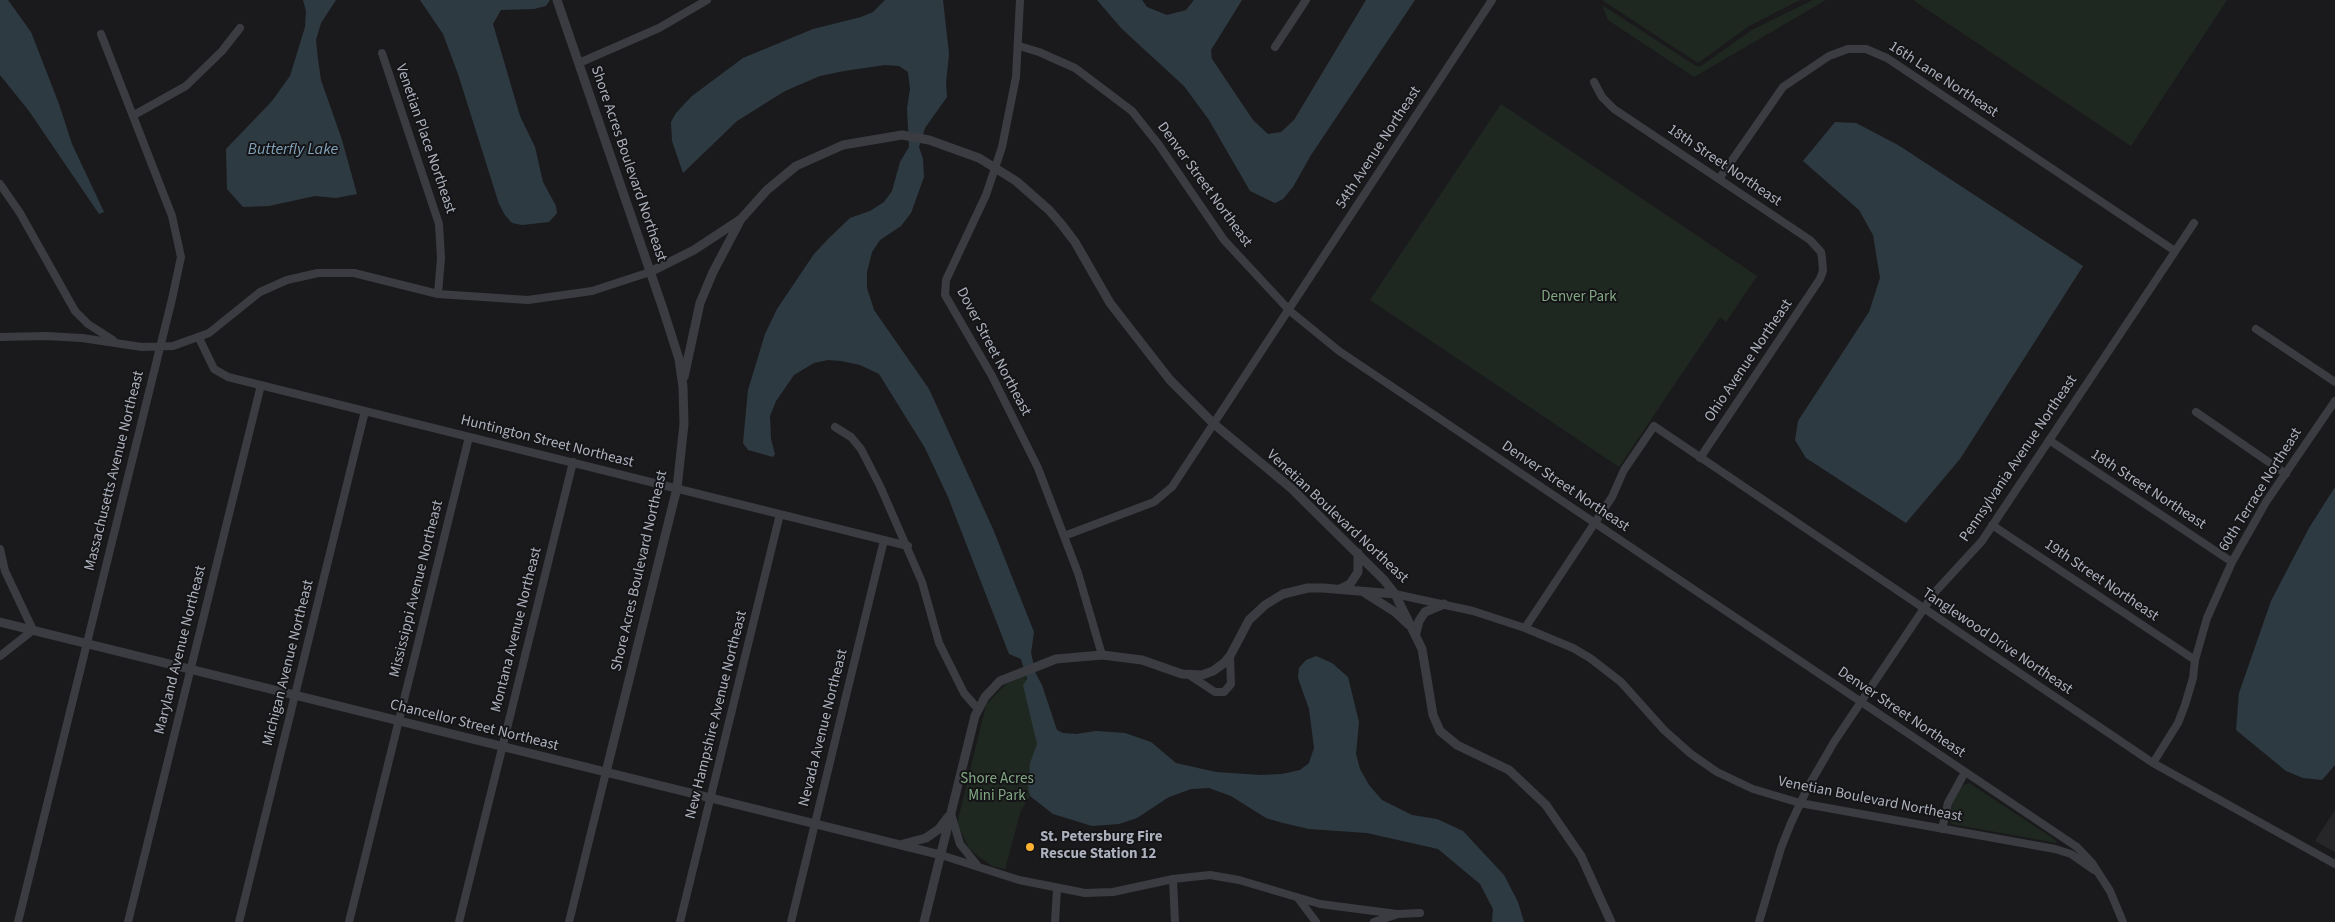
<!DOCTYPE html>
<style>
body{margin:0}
canvas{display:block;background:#1a1a1c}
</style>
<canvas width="2335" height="922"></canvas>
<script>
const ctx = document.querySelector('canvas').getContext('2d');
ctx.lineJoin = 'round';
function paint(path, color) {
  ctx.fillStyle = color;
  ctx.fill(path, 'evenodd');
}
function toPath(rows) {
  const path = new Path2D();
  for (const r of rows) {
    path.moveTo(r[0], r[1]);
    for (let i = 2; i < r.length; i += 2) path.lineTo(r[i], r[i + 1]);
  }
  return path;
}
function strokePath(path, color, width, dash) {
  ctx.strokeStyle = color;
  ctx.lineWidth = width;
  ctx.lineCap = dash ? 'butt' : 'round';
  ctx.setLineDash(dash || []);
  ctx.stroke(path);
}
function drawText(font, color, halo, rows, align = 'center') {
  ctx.font = font + ' "Source Sans 3",sans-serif';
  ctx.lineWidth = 4;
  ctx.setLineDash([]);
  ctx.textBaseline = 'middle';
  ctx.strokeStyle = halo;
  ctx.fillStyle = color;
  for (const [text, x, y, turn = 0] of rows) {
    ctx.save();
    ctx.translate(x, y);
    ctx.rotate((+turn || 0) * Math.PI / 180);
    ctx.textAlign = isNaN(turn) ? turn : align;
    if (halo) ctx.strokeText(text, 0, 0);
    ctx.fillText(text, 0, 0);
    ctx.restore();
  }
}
paint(toPath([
 [2335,810,2335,852,2315,841]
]), '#262629');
paint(toPath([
 [1602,0,1800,0,1749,26,1698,63],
 [1813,0,1826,0,1694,77,1608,20,1602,5,1696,66,1701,66,1752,30],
 [1913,0,2227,0,2131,146],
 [1501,104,1757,276,1726,322,1720,317,1619,467,1370,300],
 [1025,675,1037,744,1028,774,1030,796,1021,810,1005,869,992,866,970,850,957,824,986,705,1006,684],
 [1969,783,2054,839,2057,843,1952,824,1948,819,1954,799,1961,786]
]), '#1f2820');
paint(toPath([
 [0,0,8,0,31,32,59,104,72,144,104,212,99,214,29,111,0,75],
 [303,0,336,0,321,23,316,40,318,59,321,80,342,140,357,194,336,198,315,196,269,206,243,207,227,189,226,149,272,101,290,76,305,27,306,11],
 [420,0,550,0,546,6,534,9,501,10,493,24,520,116,535,147,543,182,556,206,557,213,549,222,522,225,512,223,505,215,499,204,458,74,443,34],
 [885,0,943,0,949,54,946,83,947,97,925,128,919,147,923,159,924,177,911,213,901,226,880,240,872,252,867,272,867,288,874,310,929,389,993,529,1034,632,1031,653,1036,674,1042,685,1057,730,1063,733,1076,734,1096,731,1125,733,1151,742,1176,763,1216,772,1260,775,1282,774,1300,770,1309,763,1314,748,1309,709,1298,678,1299,668,1306,660,1316,656,1332,663,1348,677,1359,722,1356,754,1360,769,1369,785,1382,800,1412,815,1437,819,1463,831,1504,875,1518,902,1524,922,1492,922,1493,909,1480,884,1438,849,1367,833,1309,829,1283,823,1266,818,1231,796,1209,788,1191,789,1169,797,1137,818,1119,824,1092,826,1053,814,1030,796,1028,787,1030,763,1037,744,1023,685,1027,679,1021,659,1009,654,948,497,925,448,879,374,860,365,841,361,828,360,814,363,794,375,776,401,770,416,771,439,775,454,773,457,748,450,743,443,748,390,765,334,777,309,814,254,829,238,850,218,870,211,884,202,892,191,900,162,909,147,907,108,910,89,908,72,899,66,885,65,844,71,820,76,785,91,737,121,683,173,672,141,671,122,676,113,692,96,743,58,813,29,861,17,873,12],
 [1097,0,1142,0,1147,7,1167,15,1186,10,1194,0,1242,0,1211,50,1212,59,1253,120,1268,134,1281,132,1294,120,1366,0,1415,0,1311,155,1293,187,1283,199,1275,203,1250,191,1209,120,1184,86,1122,29],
 [1835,122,1856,123,1898,145,2083,266,1960,459,1906,523,1806,458,1795,440,1798,421,1869,312,1880,278,1873,235,1859,210,1803,161],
 [2335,487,2335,765,2322,780,2303,778,2286,771,2236,730,2239,693,2271,601,2309,528]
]), '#2e3a42');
strokePath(toPath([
 [1020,0,1016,77,1002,147,986,195,946,280,945,295,992,376,1038,468,1078,573,1102,655],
 [1019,46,1039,52,1075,68,1132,111,1159,145,1224,240,1290,311,1339,351,2077,847,2092,863,2110,891,2123,922],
 [1275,47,1306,0],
 [382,53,439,224,441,258,438,294],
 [579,63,659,28,707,0],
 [1594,82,1602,97,1614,109,1810,240,1821,252,1822,258,1823,271,1820,279,1700,458],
 [134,115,186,86,222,51,240,28],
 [1719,179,1783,87,1829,56,1848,49,1866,49,1887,58,2175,251],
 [0,184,20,213,75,311,88,324,113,340],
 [2256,329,2335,382],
 [0,337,46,336,82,338,142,347,173,346,209,333,260,292,287,280,318,273,354,273,438,294,528,300,592,291,650,272],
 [199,338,214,369,228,377,908,546],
 [2196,412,2286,474],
 [835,427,851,437,861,449,880,486,922,582,939,643,964,693,978,709],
 [2049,440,2232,562],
 [1992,525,2195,660],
 [1064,536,1154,502,1172,487,1492,0],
 [0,549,5,571,33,630,0,656],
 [1395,594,1473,611,1525,628,1573,648,1590,658,1621,682,1664,730,1691,754,1717,772,1753,789,1800,803,2055,849,2071,854,2094,870],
 [1525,628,1612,497,1624,470,1654,426,2153,763,2335,864],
 [1189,675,1215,692,1224,692,1231,684,1230,656],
 [2153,763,2178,723,2185,705,2193,678,2195,660,2207,618,2232,562,2266,502,2335,401],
 [951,814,960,844,977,865],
 [1942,829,1948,803,1965,772],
 [941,855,1019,880,1085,893,1113,892,1173,879,1210,875,1239,880,1320,904,1397,914,1420,913],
 [1173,879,1175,922],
 [1298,898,1316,922],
 [18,922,172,299,181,257,172,216,101,34],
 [128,922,261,385],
 [239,922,365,411],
 [349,922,469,437],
 [459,922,573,462],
 [569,922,606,772],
 [680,922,780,514],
 [791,922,884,540],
 [1055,922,1057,889],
 [1374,922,1395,915],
 [1759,922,1781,848,1791,823,1808,787,1834,742,1935,592,1982,541,2194,223]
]), '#3a3c42', 8);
strokePath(toPath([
 [557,0,663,309,679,359,683,387,684,424,677,488,606,772],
 [650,272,694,250,741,219,767,190,796,166,843,145,902,135,929,140,979,158,1016,181,1049,210,1062,225,1075,242,1110,303,1170,380,1214,424,1291,488,1384,580,1395,594,1422,649,1433,715,1440,731,1457,745,1509,770,1546,805,1581,856,1611,922],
 [684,377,700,303,713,272,740,221],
 [1342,588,1350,584,1358,572,1358,553],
 [1365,593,1395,612,1409,625],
 [0,622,941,855],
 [1416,633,1419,621,1425,612,1444,604],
 [903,844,926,838,939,829,948,817],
 [924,922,975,716,985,697,1000,681,1056,659,1102,655,1142,660,1182,674,1202,675,1213,671,1224,663,1230,656,1249,620,1265,605,1283,594,1308,588,1323,588,1395,594]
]), '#3a3c42', 9);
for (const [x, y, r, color] of [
 [1030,847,5,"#fdb231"]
]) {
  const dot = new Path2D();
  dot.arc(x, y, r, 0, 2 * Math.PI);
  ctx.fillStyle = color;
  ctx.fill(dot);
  strokePath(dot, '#151517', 2);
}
drawText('15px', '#acb1bd', '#151517', [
 ["16th Lane Northeast",1943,80,33],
 ["Venetian Place Northeast",425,139,71],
 ["54th Avenue Northeast",1379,148,-57],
 ["Shore Acres Boulevard Northeast",628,164,71],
 ["18th Street Northeast",1724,166,34],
 ["Denver Street Northeast",1204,185,54],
 ["Dover Street Northeast",993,352,62],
 ["Ohio Avenue Northeast",1749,361,-56],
 ["Huntington Street Northeast",547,442,14],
 ["Pennsylvania Avenue Northeast",2019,459,-56],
 ["Massachusetts Avenue Northeast",115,471,-76],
 ["Denver Street Northeast",1565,487,34],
 ["18th Street Northeast",2148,490,33],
 ["60th Terrace Northeast",2261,490,-58],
 ["Venetian Boulevard Northeast",1337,517,43],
 ["Shore Acres Boulevard Northeast",640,571,-77],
 ["19th Street Northeast",2101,581,34],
 ["Mississippi Avenue Northeast",417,589,-76],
 ["Montana Avenue Northeast",517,630,-76],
 ["Tanglewood Drive Northeast",1997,642,34],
 ["Maryland Avenue Northeast",181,650,-76],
 ["Michigan Avenue Northeast",289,663,-76],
 ["Denver Street Northeast",1901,713,34],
 ["New Hampshire Avenue Northeast",717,715,-76],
 ["Chancellor Street Northeast",474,726,14],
 ["Nevada Avenue Northeast",824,728,-76],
 ["Venetian Boulevard Northeast",1870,800,11]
]);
drawText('15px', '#82a883', '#151517', [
 ["Denver Park",1579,298],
 ["Shore Acres",997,780],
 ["Mini Park",997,797]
]);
drawText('bold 15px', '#acb1bd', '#151517', [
 ["St. Petersburg Fire",1040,838],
 ["Rescue Station 12",1040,855]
], 'left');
drawText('italic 16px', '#81a1b9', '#151517', [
 ["Butterfly Lake",293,150]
]);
</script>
